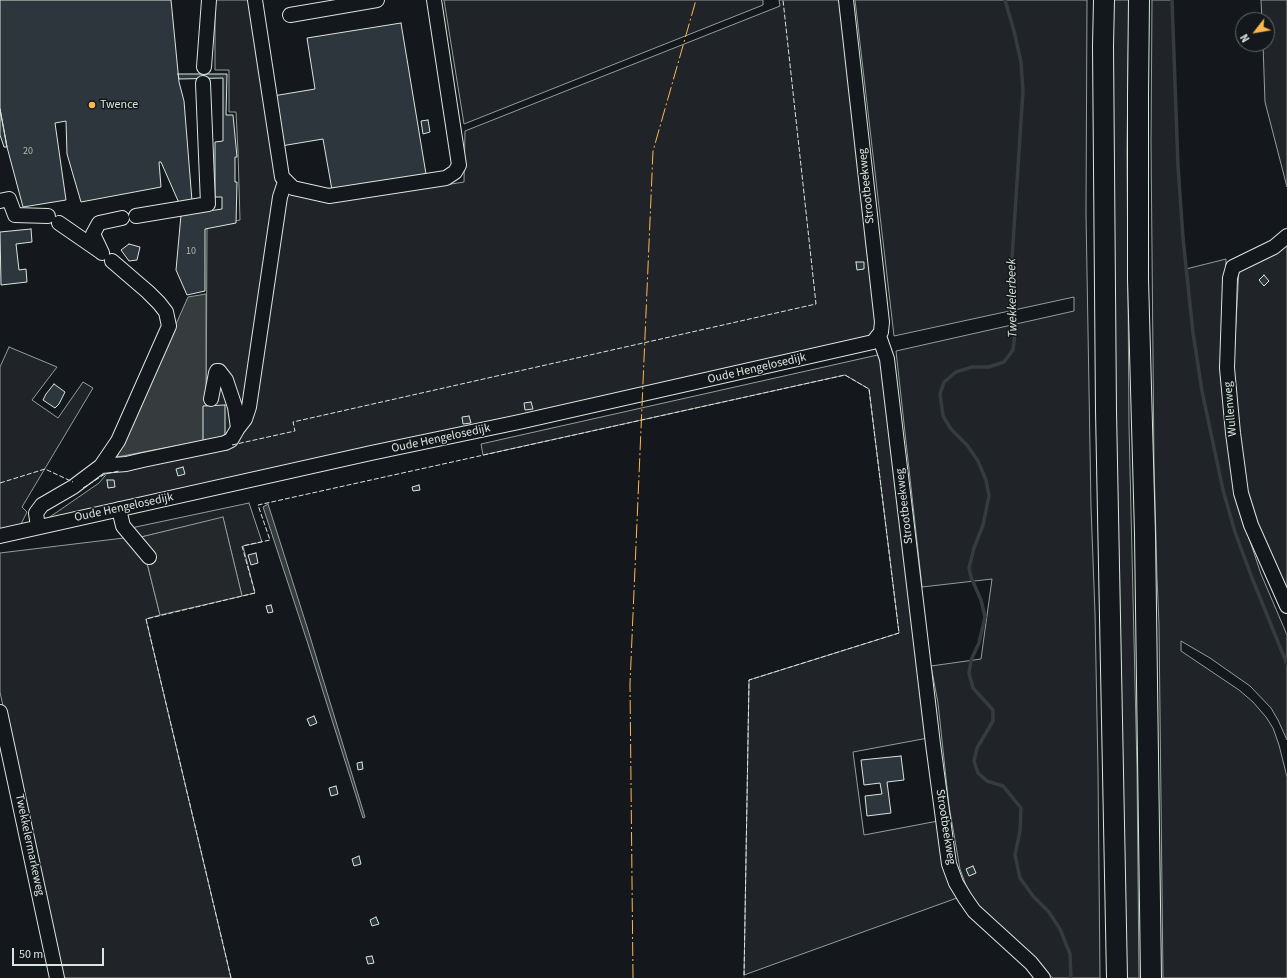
<!DOCTYPE html>
<style>
body{margin:0}
#map{position:relative;width:1287px;height:978px;overflow:hidden;background:#14181c;font-family:"Source Sans 3",sans-serif}
canvas{display:block}
.north{position:absolute;left:1235px;top:12px;width:40px;height:40px;box-sizing:border-box;background:#14181c;border:1px solid #626a69;border-radius:50%;rotate:239deg;font-size:11px;font-weight:700;line-height:16px;text-align:center;color:#d8e6dc}
.north::after{content:'';display:block;margin:auto;width:14px;height:18px;background:#ffb74d;clip-path:polygon(50% 0,100% 100%,50% 72%,0 100%)}
.scale{position:absolute;left:12px;top:948px;width:92px;height:18px;box-sizing:border-box;border:2px solid #d8e6dc;border-top:0;padding-left:5px;font-size:12px;line-height:14px;white-space:nowrap;color:#d8e6dc;-webkit-text-stroke:3px #14181c;paint-order:stroke}
</style>
<div id="map">
<canvas width="1287" height="978"></canvas>
<div class="north">N</div>
<div class="scale">50 m</div>
</div>
<script>
const ctx = document.querySelector('canvas').getContext('2d');
ctx.lineJoin = 'round';
function paint(path, color) {
  ctx.fillStyle = color;
  ctx.fill(path, 'evenodd');
}
function toPath(rows) {
  const path = new Path2D();
  for (const r of rows) {
    path.moveTo(r[0], r[1]);
    for (let i = 2; i < r.length; i += 2) path.lineTo(r[i], r[i + 1]);
  }
  return path;
}
function strokePath(path, color, width, dash) {
  ctx.strokeStyle = color;
  ctx.lineWidth = width;
  ctx.lineCap = dash ? 'butt' : 'round';
  ctx.setLineDash(dash || []);
  ctx.stroke(path);
}
function drawText(font, color, halo, rows, align = 'center') {
  ctx.font = font + ' "Source Sans 3",sans-serif';
  ctx.lineWidth = 3;
  ctx.setLineDash([]);
  ctx.textBaseline = 'middle';
  ctx.strokeStyle = halo;
  ctx.fillStyle = color;
  for (const [text, x, y, turn = 0] of rows) {
    ctx.save();
    ctx.translate(x, y);
    ctx.rotate((+turn || 0) * Math.PI / 180);
    ctx.textAlign = isNaN(turn) ? turn : align;
    if (halo) ctx.strokeText(text, 0, 0);
    ctx.fillText(text, 0, 0);
    ctx.restore();
  }
}
const green = toPath([
 [215,0,248,0,276,180,305,197,330,203,464,182,465,131,780,6,779,0,839,0,876,320,875,329,867,340,44,521,99,483,105,476,117,457,206,440,207,226,240,220,238,152,236,112,229,112,229,70,215,70,215,0],
 [444,0,763,0,763,5,464,124,444,0],
 [855,0,1087,0,1086,213,1091,507,1095,613,1098,770,1100,978,1053,978,992,922,978,907,968,891,960,869,949,806,938,703,931,666,981,659,992,579,922,587,896,351,1074,311,1074,297,894,336,855,0],
 [1112,0,1129,0,1127,151,1129,425,1137,769,1139,978,1120,978,1112,0],
 [1152,0,1172,0,1178,166,1186,269,1226,259,1224,312,1245,526,1261,574,1287,635,1287,740,1278,720,1271,708,1250,686,1210,658,1181,641,1181,651,1239,690,1253,702,1266,717,1273,728,1279,745,1287,777,1287,978,1163,978,1159,624,1157,577,1154,463,1151,144,1152,0],
 [1261,0,1287,0,1287,187,1265,102,1263,44,1267,44,1267,20,1262,20,1261,0],
 [1287,245,1287,600,1255,521,1246,487,1234,395,1234,358,1239,269,1287,245],
 [9,347,57,367,32,400,58,418,83,382,93,388,22,507,27,512,20,526,0,531,0,367,9,347],
 [882,354,928,738,853,752,864,835,938,821,957,898,744,975,749,680,899,633,869,389,845,375,483,455,481,444,882,354],
 [249,503,262,542,243,546,255,593,242,596,223,518,137,538,131,528,249,503],
 [124,538,146,559,160,615,146,619,231,978,61,978,0,692,0,553,124,538]
]);
paint(green, '#202428');
strokePath(green, '#939e99', 1);
const parking = toPath([
 [223,517,242,596,160,615,146,559,124,538,137,538,223,517]
]);
paint(parking, '#24282b');
strokePath(parking, '#939e99', 1);
const water = toPath([
 [206,294,206,440,117,457,188,297,206,294],
 [268,504,308,630,365,817,363,818,308,644,263,507,268,504]
]);
paint(water, '#363b3e');
strokePath(water, '#939e99', 1);
strokePath(toPath([
 [1005,0,1014,31,1021,62,1023,91,1012,258,1013,306,1016,324,1013,350,1004,362,989,367,972,367,956,372,944,382,940,394,943,416,951,429,967,445,978,461,986,480,989,496,983,525,974,548,969,568,971,577,981,600,985,617,979,643,971,660,969,673,973,688,993,710,993,721,977,748,974,761,978,773,987,781,1003,786,1021,808,1020,831,1015,855,1020,878,1033,896,1049,912,1060,929,1070,954,1071,978],
 [1172,0,1178,166,1183,238,1193,333,1202,391,1223,490,1235,532,1252,578,1287,664]
]), '#363b3e', 3.5);
const building = toPath([
 [0,0,171,0,179,82,184,101,192,201,179,203,161,162,159,162,161,187,81,202,67,154,66,121,55,123,66,200,23,207,7,147,0,109,0,0],
 [401,23,426,174,332,190,323,139,281,146,273,96,315,89,307,38,401,23],
 [178,74,227,74,226,115,233,115,237,157,235,157,235,182,237,182,236,223,205,229,205,291,187,295,176,270,181,215,222,209,222,197,215,197,215,142,223,141,223,78,179,79,178,74],
 [0,109,7,147,4,147,0,135,0,109],
 [428,120,430,132,423,134,421,121,428,120],
 [31,229,32,242,16,244,19,270,26,269,27,282,1,285,0,232,31,229],
 [129,244,140,247,137,260,129,261,121,250,129,244],
 [856,262,864,262,864,269,857,270,856,262],
 [1264,275,1269,281,1264,286,1259,280,1264,275],
 [54,384,65,392,59,404,55,408,43,400,46,394,54,384],
 [531,402,533,409,525,410,524,403,531,402],
 [225,405,225,437,203,441,203,406,225,405],
 [469,416,471,423,463,424,462,417,469,416],
 [183,467,185,474,178,476,176,469,183,467],
 [107,480,114,480,115,487,108,488,107,480],
 [419,485,420,490,413,491,412,487,419,485],
 [256,553,258,563,251,565,248,555,256,553],
 [271,605,273,612,268,613,266,606,271,605],
 [314,716,317,723,310,726,307,719,314,716],
 [901,756,904,780,887,782,891,813,867,816,865,796,882,794,880,783,864,785,861,760,901,756],
 [362,762,363,769,358,770,357,763,362,762],
 [336,786,338,794,331,796,329,788,336,786],
 [359,856,361,864,354,866,352,859,359,856],
 [973,866,976,873,969,876,966,869,973,866],
 [376,917,379,924,372,926,370,920,376,917],
 [372,956,374,963,368,964,366,957,372,956]
]);
paint(building, '#2c363c');
strokePath(building, '#d8e6dc', 1);
const minor = toPath([
 [255,0,282,177,293,188,329,196,446,178,455,172,459,165,434,0],
 [290,15,377,0],
 [204,67,209,0],
 [0,201,9,199,15,215,48,216],
 [136,216,208,204,203,83],
 [59,223,101,252],
 [1287,236,1274,247,1233,267,1230,278,1227,368,1233,433,1241,493,1251,525,1287,606],
 [102,253,93,234,99,223,122,218],
 [879,336,887,359,933,744,949,864,956,883,965,898,974,911,1031,963,1043,978],
 [238,428,245,419,249,407,280,197,285,182],
 [101,466,126,464,143,460,225,443,231,440,238,428,235,407,226,380,219,371,217,371,216,373,211,399],
 [119,509,123,526,149,557],
 [38,527,36,513,42,505,73,487,101,466,118,441,169,326,166,312,159,303,148,292,112,261],
 [0,536,371,453,519,422,873,342,881,332,882,322,846,0],
 [0,712,57,978]
]);
const highway = toPath([
 [1104,0,1103,46,1106,411,1117,978],
 [1139,0,1138,96,1138,279,1145,534,1151,978]
]);
strokePath(minor, '#d8e6dc', 16);
strokePath(highway, '#d8e6dc', 22);
strokePath(minor, '#14181c', 14);
strokePath(highway, '#14181c', 20);
strokePath(toPath([
 [232,445,295,431,293,422,816,304,783,0],
 [0,483,45,469,73,482],
 [83,488,105,474,119,471],
 [231,978,146,619,255,593,242,546,270,540,258,505,845,375,869,389,899,633,749,680,744,978]
]), '#d8e6dc', 1, [5, 2]);
strokePath(toPath([
 [633,978,630,684,653,151,696,0]
]), '#ffb74d', 1, [14, 3, 2, 3]);
for (const [x, y, r, color] of [
 [92,105,4,"#ffb74d"]
]) {
  const dot = new Path2D();
  dot.arc(x, y, r, 0, 2 * Math.PI);
  ctx.fillStyle = color;
  ctx.fill(dot);
  strokePath(dot, '#14181c', 1.5);
}
drawText('10px', '#adbab4', null, [
 ["20",28,152],
 ["10",191,252]
]);
drawText('12px', '#d8e6dc', '#14181c', [
 ["Twence",100,105]
], 'left');
drawText('12px', '#d8e6dc', '#14181c', [
 ["Strootbeekweg",867,186,-96],
 ["Oude Hengelosedijk",757,369,-13],
 ["Wullenweg",1231,409,-95],
 ["Oude Hengelosedijk",441,439,-12],
 ["Strootbeekweg",905,506,-97],
 ["Oude Hengelosedijk",124,508,-12],
 ["Strootbeekweg",945,827,81],
 ["Twekkelermarkeweg",29,845,78]
]);
drawText('italic 13px', '#d8e6dc', '#14181c', [
 ["Twekkelerbeek",1013,298,-91]
]);
</script>
